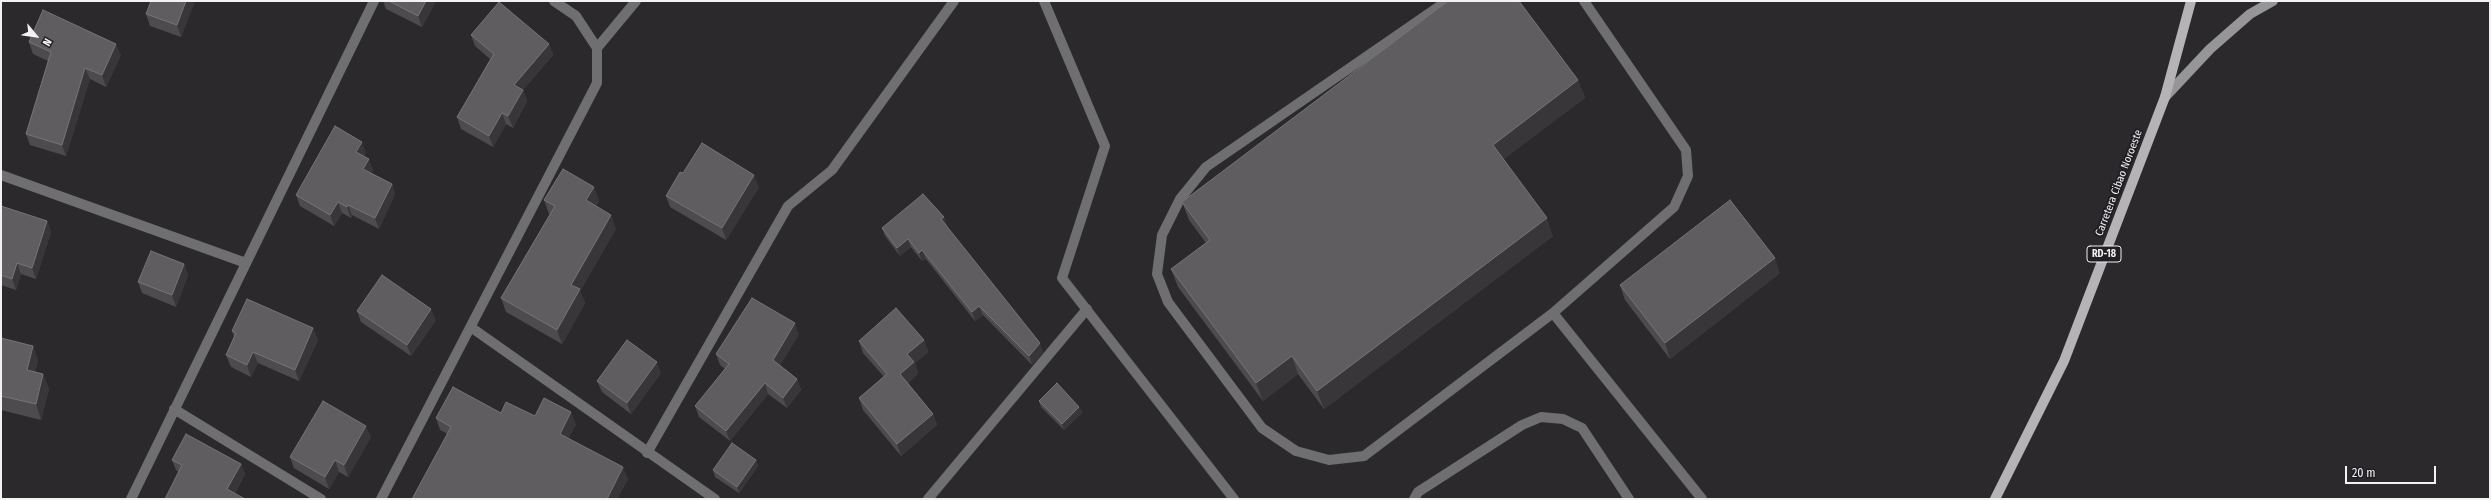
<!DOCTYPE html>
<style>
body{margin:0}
#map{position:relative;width:2491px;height:500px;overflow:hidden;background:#2b292c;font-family:"Fira Sans Condensed",sans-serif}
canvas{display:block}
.frame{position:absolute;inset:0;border:2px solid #f2f1f3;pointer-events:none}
.north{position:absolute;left:16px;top:16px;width:40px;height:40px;-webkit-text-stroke:3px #211f23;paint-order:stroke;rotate:119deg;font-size:11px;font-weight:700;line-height:16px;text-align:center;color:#f2f1f3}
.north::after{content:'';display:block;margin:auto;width:14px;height:18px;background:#f2f1f3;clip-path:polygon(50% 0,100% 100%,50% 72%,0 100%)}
.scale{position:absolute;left:2345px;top:466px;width:91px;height:18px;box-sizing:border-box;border:2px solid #f2f1f3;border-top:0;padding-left:5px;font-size:12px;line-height:14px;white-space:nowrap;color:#f2f1f3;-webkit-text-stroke:3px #211f23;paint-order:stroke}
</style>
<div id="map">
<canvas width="2491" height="500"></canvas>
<div class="frame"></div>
<div class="north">N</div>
<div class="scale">20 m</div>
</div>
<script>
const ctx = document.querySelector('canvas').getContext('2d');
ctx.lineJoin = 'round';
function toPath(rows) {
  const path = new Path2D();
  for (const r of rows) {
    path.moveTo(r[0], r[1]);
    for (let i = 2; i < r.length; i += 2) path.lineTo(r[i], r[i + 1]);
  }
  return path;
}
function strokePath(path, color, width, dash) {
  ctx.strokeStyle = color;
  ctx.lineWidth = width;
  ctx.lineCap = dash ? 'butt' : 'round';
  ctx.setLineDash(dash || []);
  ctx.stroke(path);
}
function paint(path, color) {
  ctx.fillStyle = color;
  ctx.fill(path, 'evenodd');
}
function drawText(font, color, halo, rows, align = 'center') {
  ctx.font = font + ' "Fira Sans Condensed",sans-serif';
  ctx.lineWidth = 4;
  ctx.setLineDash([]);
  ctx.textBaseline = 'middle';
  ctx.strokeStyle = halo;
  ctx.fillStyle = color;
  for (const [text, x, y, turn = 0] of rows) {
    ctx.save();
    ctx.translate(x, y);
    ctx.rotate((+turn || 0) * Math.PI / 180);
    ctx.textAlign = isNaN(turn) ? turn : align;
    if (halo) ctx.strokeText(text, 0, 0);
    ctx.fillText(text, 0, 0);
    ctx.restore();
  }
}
strokePath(toPath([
 [1447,1,1206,167,1180,199,1162,235,1157,274,1168,302,1262,428,1296,451,1329,460,1364,456,1553,313,1674,207,1688,176,1686,150,1584,1],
 [1553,313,1702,499],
 [1414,499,1418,492,1522,425,1541,417,1563,419,1582,428,1629,499]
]), '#6f6e70', 10);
strokePath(toPath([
 [1044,1,1105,146,1062,278,1234,499],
 [597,48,636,1],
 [1,175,246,263],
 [472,328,715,499],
 [174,409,321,499],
 [647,453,788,206,832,170,954,1],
 [131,499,374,1],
 [381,499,597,83,597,48,576,16,554,1],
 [928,499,1087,309]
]), '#6f6e70', 10);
strokePath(toPath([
 [2165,97,2210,49,2250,14,2273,1]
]), '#969598', 10);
strokePath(toPath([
 [1995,499,2064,361,2165,97,2191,1]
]), '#b5b3b6', 10);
paint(toPath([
 [383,1,436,1,422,27,386,9],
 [194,3,181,37,150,26,146,14],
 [471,35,549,44,553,55,523,90,527,101,513,128,506,124,493,147,461,129,457,117,490,59,475,46],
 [29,42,121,55,106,87,90,79,66,156,30,145,26,134,48,61,33,54],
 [1578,80,1585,98,1503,159,1553,236,1324,409,1298,374,1263,401,1178,287,1171,269,1206,243,1189,220,1182,202],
 [366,152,364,156,373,170,371,173,392,184,395,194,379,229,352,215,351,218,342,213,334,226,300,206,296,195],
 [683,173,759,187,726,240,670,207,666,196],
 [594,187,599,201,596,206,616,229,580,291,585,303,562,344,506,312,501,298,550,214,549,214,544,200],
 [1,206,47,221,51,232,36,279,21,274,16,290,1,285],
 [944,217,947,226,946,226,1043,352,1032,365,983,315,975,321,926,259,922,261,911,247,900,256,885,236,882,228],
 [184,264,188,275,176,307,142,293,138,282],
 [1780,273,1670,359,1625,300,1620,285],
 [357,311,436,320,411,356,361,322],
 [313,328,318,340,299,381,258,363,251,377,231,367,226,355,234,337,232,331],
 [799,334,780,365,797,379,801,390,787,408,768,394,730,441,699,417,695,406,725,369,720,365,716,354],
 [1,338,33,346,38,361,35,372,43,374,49,389,41,420,1,410],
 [924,340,928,352,915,363,918,373,908,383,933,414,937,425,901,456,863,410,859,398,884,377,863,353,859,341],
 [661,373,631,414,602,392,597,381],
 [1039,401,1079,407,1082,413,1064,430,1041,407],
 [501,413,535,416,576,424,568,439,628,479,617,499,412,499,448,434,440,430,436,418],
 [371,437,348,477,339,472,329,489,294,468,290,457],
 [172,460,241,464,245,474,235,493,179,472,176,470],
 [756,460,758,466,739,493,715,477,713,470]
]), '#4d4b4e');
paint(toPath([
 [186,1,193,1,194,3,181,37,177,25],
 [426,1,436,1,422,27,418,16],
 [116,44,121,55,106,87,102,75],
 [549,44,553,55,523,90,527,101,513,128,508,116,514,85],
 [85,68,90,79,66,156,62,145],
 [1578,80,1585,98,1499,163,1493,145],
 [502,113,506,124,493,147,489,136],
 [362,142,366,152,360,163,356,152],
 [369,159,373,170,367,180,363,169],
 [754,175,759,187,726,240,722,228],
 [392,184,395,194,379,229,375,218],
 [594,187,599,201,591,214,586,200],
 [338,202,342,213,334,226,330,215],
 [348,205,352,215,351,218,347,207],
 [611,215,616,229,580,291,585,303,562,344,557,330,571,285],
 [944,217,947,226,944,228,941,219],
 [1547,218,1553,236,1324,409,1317,391],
 [47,221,51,232,36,279,32,268],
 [908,239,911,247,900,256,897,248],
 [922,250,926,259,922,261,919,253],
 [1775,258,1780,273,1670,359,1665,343],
 [17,263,21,274,16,290,12,279],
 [184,264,188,275,176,307,172,295],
 [979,306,983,315,975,321,972,312],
 [431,309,436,320,411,356,407,345],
 [795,323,799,334,777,371,773,360],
 [313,328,318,340,299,381,295,370],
 [924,340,928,352,915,363,918,373,905,385,900,374,907,354],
 [1040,343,1043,352,1032,365,1029,356],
 [33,346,38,361,32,385,27,370],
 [253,352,258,363,251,377,247,365],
 [1292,356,1298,374,1263,401,1256,383],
 [657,362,661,373,631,414,627,403],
 [43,374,49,389,41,420,36,404],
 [797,379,801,390,787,408,783,398],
 [765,383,768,394,730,441,726,431],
 [1079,407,1082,413,1064,430,1062,424],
 [571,412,576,424,564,446,560,434],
 [933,414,937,425,901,456,897,444],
 [366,426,371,437,348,477,344,465],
 [335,460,339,472,329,489,325,477],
 [756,460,758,466,739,493,737,487],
 [241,464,245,474,231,499,227,489],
 [623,467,628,479,617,499,607,499]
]), '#383639');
const building = toPath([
 [151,1,186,1,177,25,146,14,151,1],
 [389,1,426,1,418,16,389,1],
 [1448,1,1519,1,1578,80,1493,145,1547,218,1317,391,1292,356,1256,383,1171,269,1210,240,1182,202,1448,1],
 [499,2,549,44,514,85,523,90,508,116,502,113,489,136,457,117,494,54,471,35,499,2],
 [43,10,116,44,102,75,85,68,62,145,26,134,51,52,29,42,43,10],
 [335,126,362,142,356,152,369,159,363,169,392,184,375,218,348,205,347,207,338,202,330,215,296,195,335,126],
 [702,143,754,175,722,228,666,196,680,172,683,173,702,143],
 [563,169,594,187,586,200,611,215,571,285,580,289,557,330,501,298,555,206,544,200,563,169],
 [923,194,944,217,941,219,1040,343,1029,356,979,306,972,312,922,250,919,253,908,239,897,248,882,228,923,194],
 [1730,200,1775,258,1665,343,1620,285,1730,200],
 [1,206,47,221,32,268,17,263,12,279,1,275,1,206],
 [151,251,184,264,172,295,138,282,151,251],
 [382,275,431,309,407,345,357,311,382,275],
 [752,298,795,323,773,360,797,379,783,398,765,383,726,431,695,406,729,364,716,354,752,298],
 [247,299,313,328,295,370,253,352,247,365,226,355,236,333,232,331,247,299],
 [896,308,924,340,907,354,914,362,900,374,933,414,897,444,859,398,887,374,859,341,896,308],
 [1,338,33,346,27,370,43,374,36,404,1,396,1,338],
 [627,340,657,362,627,403,597,381,627,340],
 [1057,383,1079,407,1062,424,1039,401,1057,383],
 [453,387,501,413,506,402,535,416,544,398,571,412,560,434,623,467,607,499,412,499,451,427,436,418,453,387],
 [323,401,366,426,344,465,335,460,325,477,290,457,323,401],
 [186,434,241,464,227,489,245,499,165,499,182,465,172,460,186,434],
 [732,443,756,460,737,487,713,470,732,443]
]);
paint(building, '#5f5d60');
strokePath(building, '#767477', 1);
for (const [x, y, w] of [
 [2104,254,34]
]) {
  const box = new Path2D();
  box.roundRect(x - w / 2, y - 8, w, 16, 3);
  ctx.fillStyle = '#211f23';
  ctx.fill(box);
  strokePath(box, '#f2f1f3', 1);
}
drawText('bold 10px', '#f2f1f3', null, [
 ["RD-18",2104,254]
]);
drawText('11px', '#f2f1f3', '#211f23', [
 ["Carretera Cibao Noroeste",2119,183,-69]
]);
</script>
